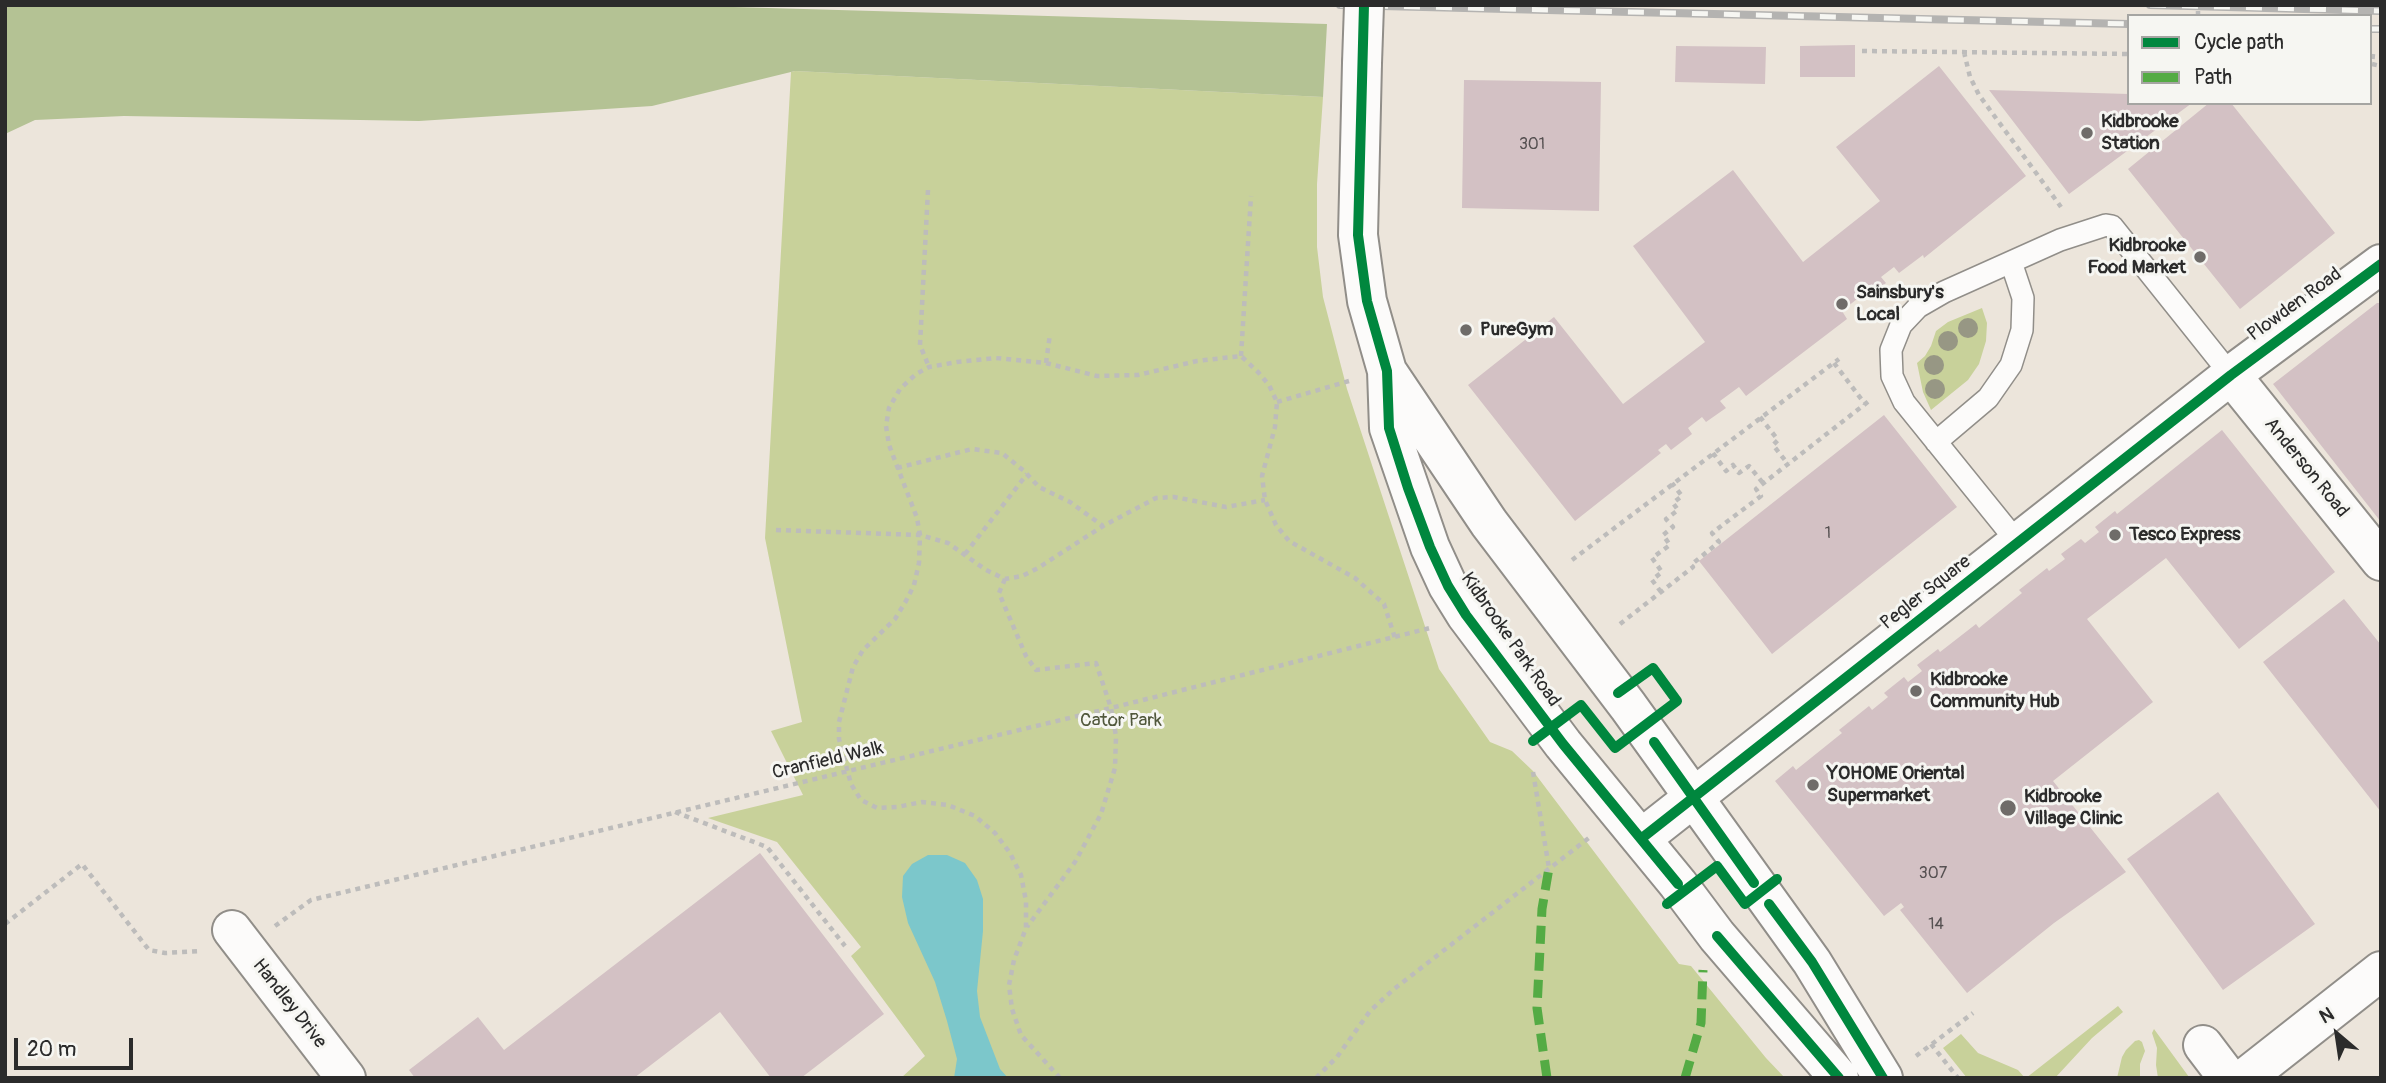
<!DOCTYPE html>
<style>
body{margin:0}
#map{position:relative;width:2386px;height:1083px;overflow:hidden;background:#ece5db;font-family:Pangolin,sans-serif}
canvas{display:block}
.frame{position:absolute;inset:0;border:7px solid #2b2b2b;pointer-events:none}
.legend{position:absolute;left:2127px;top:14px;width:245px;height:91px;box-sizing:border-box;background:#f6f6f2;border:2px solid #a5a5a2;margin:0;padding:9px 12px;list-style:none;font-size:21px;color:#2b2b2b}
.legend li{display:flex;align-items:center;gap:14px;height:35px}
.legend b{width:35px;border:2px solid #a5a5a2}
.north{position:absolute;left:2302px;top:999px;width:70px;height:70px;-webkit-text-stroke:5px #f6f6f2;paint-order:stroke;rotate:331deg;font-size:19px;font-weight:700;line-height:28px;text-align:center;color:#2b2b2b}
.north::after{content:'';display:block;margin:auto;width:24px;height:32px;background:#2b2b2b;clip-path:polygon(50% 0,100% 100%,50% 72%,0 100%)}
.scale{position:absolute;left:14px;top:1038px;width:119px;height:32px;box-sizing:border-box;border:4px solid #2b2b2b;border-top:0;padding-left:9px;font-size:21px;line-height:24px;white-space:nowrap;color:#2b2b2b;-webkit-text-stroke:5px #f6f6f2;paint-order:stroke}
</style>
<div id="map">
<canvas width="2386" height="1083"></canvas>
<div class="frame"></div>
<ul class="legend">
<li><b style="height:9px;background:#00873e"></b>Cycle path</li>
<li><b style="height:9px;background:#54ab44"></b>Path</li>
</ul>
<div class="north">N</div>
<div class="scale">20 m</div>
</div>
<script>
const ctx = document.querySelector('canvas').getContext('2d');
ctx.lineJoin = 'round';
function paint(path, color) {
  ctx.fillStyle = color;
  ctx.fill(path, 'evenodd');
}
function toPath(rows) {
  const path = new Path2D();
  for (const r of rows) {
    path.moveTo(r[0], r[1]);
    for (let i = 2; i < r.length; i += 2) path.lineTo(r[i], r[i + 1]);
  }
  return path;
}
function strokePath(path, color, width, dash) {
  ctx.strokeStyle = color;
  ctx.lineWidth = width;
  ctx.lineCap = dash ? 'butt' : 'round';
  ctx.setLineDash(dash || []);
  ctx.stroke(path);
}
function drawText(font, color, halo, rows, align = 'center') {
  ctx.font = font + ' Pangolin,sans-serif';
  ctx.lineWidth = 6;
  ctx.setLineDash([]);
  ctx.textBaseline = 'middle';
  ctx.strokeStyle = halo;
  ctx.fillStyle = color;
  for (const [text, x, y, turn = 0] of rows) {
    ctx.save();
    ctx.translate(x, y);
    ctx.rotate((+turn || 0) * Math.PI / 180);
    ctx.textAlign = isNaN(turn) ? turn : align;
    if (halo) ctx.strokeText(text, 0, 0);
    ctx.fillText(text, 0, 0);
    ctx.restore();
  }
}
paint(toPath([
 [795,71,1323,97,1317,184,1317,247,1323,297,1347,389,1439,669,1490,742,1512,751,1533,771,1679,964,1691,966,1766,1058,1785,1078,901,1078,925,1056,851,956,861,947,777,842,708,818,803,795,771,731,802,722,765,538,791,72],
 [1982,308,1987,323,1986,341,1979,364,1968,380,1931,410,1923,392,1917,363,1925,356,1931,346,1936,331,1948,322],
 [2118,1006,2123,1012,2092,1038,2055,1078,2026,1078],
 [2154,1029,2189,1077,2188,1078,2158,1078,2156,1065,2157,1048,2152,1033],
 [1961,1034,1978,1053,2018,1070,2025,1078,1967,1078,1943,1048],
 [2139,1040,2142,1042,2145,1051,2140,1064,2140,1078,2117,1078,2122,1057,2126,1050,2135,1041]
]), '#c8d19a');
paint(toPath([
 [5,5,664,5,1327,24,1323,97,795,71,652,106,419,121,124,116,35,120,5,134]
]), '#b4c294');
paint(toPath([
 [928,855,947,855,965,863,977,880,983,899,983,931,977,991,980,1017,1000,1069,1008,1078,954,1078,957,1059,947,1021,935,982,908,923,902,897,903,876,912,864]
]), '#7cc7cb');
paint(toPath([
 [1855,45,1855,77,1800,77,1800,46],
 [1676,46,1766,47,1765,84,1675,82],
 [1939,66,2026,176,1924,258,1923,255,1899,273,1894,267,1881,277,1886,283,1865,300,1862,295,1842,311,1847,319,1746,396,1739,387,1720,401,1726,408,1706,422,1702,417,1688,428,1692,434,1671,450,1666,444,1658,450,1661,453,1575,521,1468,385,1554,317,1623,404,1705,342,1633,246,1733,170,1803,262,1880,201,1836,147],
 [1464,80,1601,82,1599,211,1462,208],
 [1989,90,2129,94,2129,103,2192,103,2069,194],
 [2209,103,2231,103,2335,233,2240,309,2128,169],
 [2377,303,2381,303,2381,522,2273,384],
 [1884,415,1957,507,1772,654,1699,561],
 [2222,430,2335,572,2239,649,2166,558,2087,619,2153,702,2053,781,2126,872,2054,923,1967,993,1900,910,1904,907,1901,903,1884,916,1775,781,1793,766,1796,770,1842,733,1839,730,1869,706,1872,710,1888,697,1884,693,1904,677,1908,682,1922,671,1917,665,1938,649,1940,652,1976,624,1979,628,2022,593,2019,590,2047,568,2049,571,2065,559,2061,554,2081,539,2085,543,2099,532,2095,527,2115,511,2117,514],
 [2344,599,2381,645,2381,812,2263,662],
 [2218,792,2315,924,2223,990,2127,859],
 [760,853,884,1014,801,1078,771,1078,720,1012,634,1078,415,1078,409,1070,478,1017,504,1050]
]), '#d3c1c4');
const service = toPath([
 [1936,442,1988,398,2011,365,2022,330,2023,298,2011,262],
 [2018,543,1904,402,1892,376,1891,350,1901,325,1918,307,1944,292,2060,240,2106,225,2112,226,2231,375]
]);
const minor = toPath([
 [2231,375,2381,561],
 [1642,838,2231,375,2381,264],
 [232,930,346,1078],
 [2203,1045,2228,1078],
 [2245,1078,2381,971]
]);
const trunk = toPath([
 [1362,63,1358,235,1367,301,1387,371,1389,428,1430,547,1448,586,1466,615,1563,744,1678,884,1717,936,1839,1078],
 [1387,371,1489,523,1628,706,1812,962,1883,1078]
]);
strokePath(service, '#918e89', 24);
strokePath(minor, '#918e89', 42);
strokePath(trunk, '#918e89', 42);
strokePath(toPath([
 [1862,51,2129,54],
 [1964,52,1970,77,1979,95,2061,207],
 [2373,54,2372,64,2381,66],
 [928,190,920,345,929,367],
 [1241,356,1251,196],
 [1046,363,1050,334],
 [1834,363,1865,404],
 [1277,402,1349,381],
 [1760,417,1778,440,1773,445,1788,464],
 [1713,453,1726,471,1733,465,1739,473,1749,466,1763,483],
 [897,468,972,449,1002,453,1024,471,1039,487,1070,502,1103,526],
 [776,530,920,535,948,543,986,570,1005,579,1022,576,1038,568,1103,526,1156,498,1174,497,1226,507,1265,500],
 [965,554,1027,474],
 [1572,560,1839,359],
 [1005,579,999,593,1026,656,1036,670,1096,663,1111,708,1116,736,1115,768,1101,814,1075,862,1027,927],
 [1661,592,1652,580,1662,572,1652,558,1670,545,1663,535,1673,527,1666,519,1678,510,1673,503,1682,496,1672,483],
 [1620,624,1693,567,1691,565,1719,542,1712,533,1761,496,1756,489,1869,401],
 [1533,772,1549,868],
 [675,812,767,847,845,946],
 [5,924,82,864,149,950,165,953,200,951],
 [275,926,311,900,1111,708,1430,628],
 [1931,1044,1958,1078],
 [1916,1056,1973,1013],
 [1060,1078,1021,1035,1012,1009,1009,985,1014,960,1026,928,1026,901,1021,875,1010,853,995,833,975,816,948,805,922,802,897,807,877,808,861,800,851,784,839,739,839,722,853,667,863,650,895,619,906,601,914,585,919,563,920,535,917,518,889,445,886,426,889,408,900,389,916,374,929,367,957,362,995,358,1046,363,1097,376,1138,375,1197,361,1241,356,1258,372,1269,385,1277,402,1275,427,1262,476,1265,500,1276,525,1289,541,1355,578,1384,604,1395,638],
 [1316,1078,1337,1057,1370,1011,1394,989,1590,837]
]), '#bdbcbb', 4.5, [5, 5]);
strokePath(service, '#fcfbfa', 21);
strokePath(minor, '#fcfbfa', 38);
strokePath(trunk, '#fcfbfa', 38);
const rail = toPath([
 [1340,5,2129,24],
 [2150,5,2381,11],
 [2370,29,2381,29]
]);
strokePath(rail, '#b4b3b1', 8);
strokePath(rail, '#f6f6f2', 5, [16]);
const trunkBridge = toPath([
 [1362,63,1364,5]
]);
strokePath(trunkBridge, '#918e89', 42, []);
strokePath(toPath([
 [2198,16,2198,5]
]), '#bdbcbb', 4.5, [5, 5]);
strokePath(trunkBridge, '#fcfbfa', 38);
strokePath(toPath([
 [1547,1078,1537,1008,1542,909,1549,868],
 [1685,1078,1701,1023,1703,970]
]), '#54ab44', 9, [18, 9]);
strokePath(toPath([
 [1364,5,1358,235,1367,301,1387,371,1389,428,1408,488,1430,547,1448,586,1466,615,1563,744,1678,884],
 [1533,741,1581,705,1615,748,1677,701,1653,668,1618,693],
 [1654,742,1754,883],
 [1642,838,2231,375,2381,264],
 [1667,904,1717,866,1745,904,1777,879],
 [1769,904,1812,962,1883,1078],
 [1717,936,1839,1078]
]), '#00873e', 10);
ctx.fillStyle = '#979784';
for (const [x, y] of [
 [1968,328],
 [1948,341],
 [1934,365],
 [1935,389]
]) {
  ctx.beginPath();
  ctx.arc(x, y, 10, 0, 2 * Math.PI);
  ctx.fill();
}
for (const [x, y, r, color] of [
 [2087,133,7,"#6f6c69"],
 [2200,257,7,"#6f6c69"],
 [1842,304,7,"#6f6c69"],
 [1466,330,7,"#6f6c69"],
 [2115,535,7,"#6f6c69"],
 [1916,691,7,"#6f6c69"],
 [1813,785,7,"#6f6c69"],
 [2008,808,9,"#6f6c69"]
]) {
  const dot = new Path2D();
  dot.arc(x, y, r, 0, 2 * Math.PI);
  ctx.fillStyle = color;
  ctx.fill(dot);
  strokePath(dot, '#f6f6f2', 2.5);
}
drawText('16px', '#555051', null, [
 ["301",1532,145],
 ["1",1828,534],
 ["307",1933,874],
 ["14",1936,925]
]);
drawText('bold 19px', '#2b2b2b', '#f6f6f2', [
 ["Kidbrooke",2101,122],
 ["Station",2101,144],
 ["Kidbrooke",2186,246,"right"],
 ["Food Market",2186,268,"right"],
 ["Sainsbury's",1856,293],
 ["Local",1856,315],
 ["PureGym",1480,330],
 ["Tesco Express",2129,535],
 ["Kidbrooke",1930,680],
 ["Community Hub",1930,702],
 ["YOHOME Oriental",1827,774],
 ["Supermarket",1827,796],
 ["Kidbrooke",2024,797],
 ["Village Clinic",2024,819]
], 'left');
drawText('19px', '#2b2b2b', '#f6f6f2', [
 ["Plowden Road",2295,305,-36],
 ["Anderson Road",2306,468,51],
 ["Pegler Square",1926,593,-38],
 ["Kidbrooke Park Road",1510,640,55],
 ["Cranfield Walk",828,761,-13],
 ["Handley Drive",289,1004,52]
]);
drawText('19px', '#51583c', '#f6f6f2', [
 ["Cator Park",1121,721]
]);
</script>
